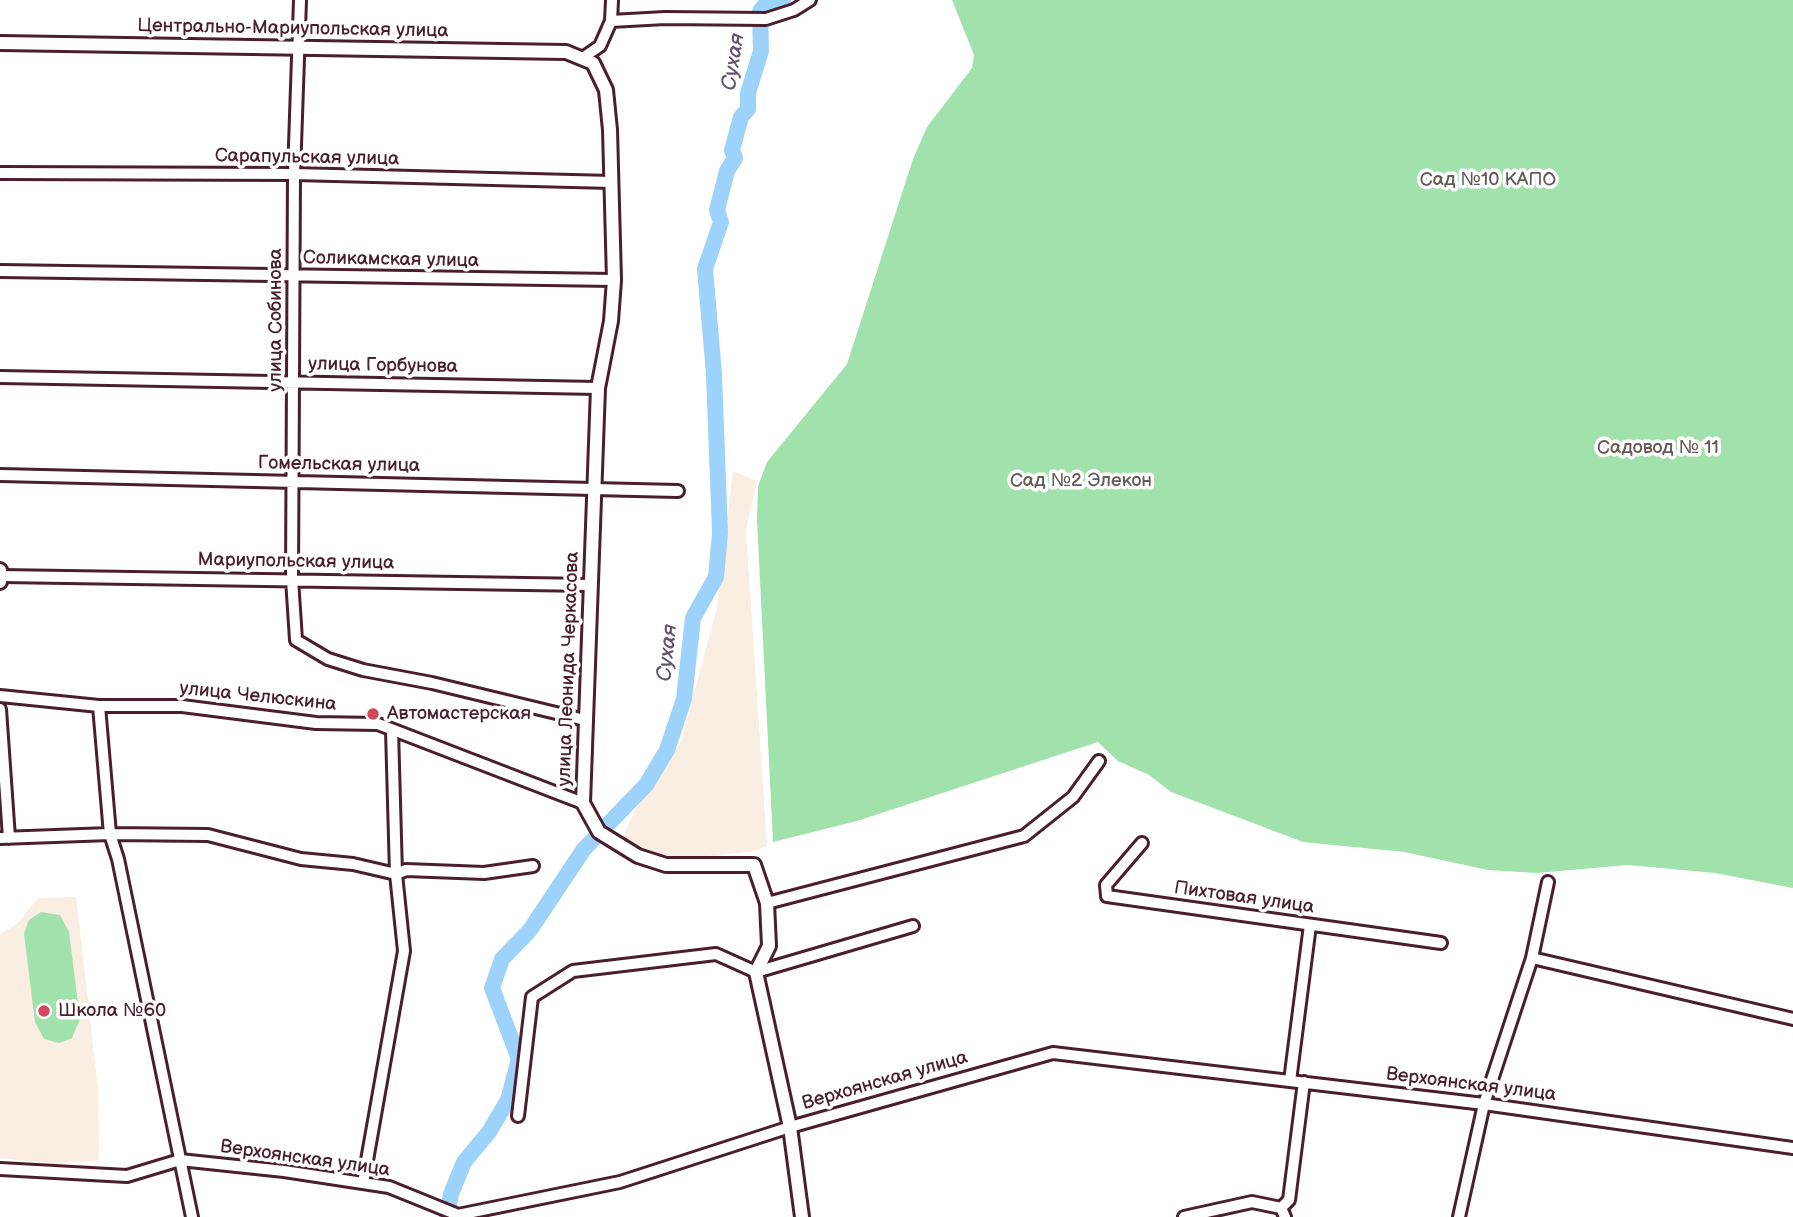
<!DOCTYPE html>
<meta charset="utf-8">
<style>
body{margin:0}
canvas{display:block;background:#fff}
</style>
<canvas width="1793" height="1217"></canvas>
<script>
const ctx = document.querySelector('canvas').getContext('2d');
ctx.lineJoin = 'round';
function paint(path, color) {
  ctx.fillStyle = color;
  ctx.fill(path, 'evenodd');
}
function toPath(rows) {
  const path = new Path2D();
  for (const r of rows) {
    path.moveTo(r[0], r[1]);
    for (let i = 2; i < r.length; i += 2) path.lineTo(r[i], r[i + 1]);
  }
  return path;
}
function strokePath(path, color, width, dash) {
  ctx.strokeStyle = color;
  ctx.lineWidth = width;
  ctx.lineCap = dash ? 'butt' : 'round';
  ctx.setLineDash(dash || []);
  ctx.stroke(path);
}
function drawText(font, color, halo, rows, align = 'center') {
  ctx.font = font + ' "Balsamiq Sans",sans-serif';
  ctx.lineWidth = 7;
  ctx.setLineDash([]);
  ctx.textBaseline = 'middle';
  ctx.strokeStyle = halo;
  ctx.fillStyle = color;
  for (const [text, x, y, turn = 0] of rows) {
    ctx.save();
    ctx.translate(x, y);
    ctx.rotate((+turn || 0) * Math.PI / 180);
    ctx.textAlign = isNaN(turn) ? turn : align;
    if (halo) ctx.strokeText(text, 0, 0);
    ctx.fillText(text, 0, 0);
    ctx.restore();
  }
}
paint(toPath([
 [733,471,757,481,746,531,767,846,750,852,665,860,622,838,640,801,681,742,717,607],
 [76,897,98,1088,99,1160,54,1164,0,1158,0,934,17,924,38,898]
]), '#faede2');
paint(toPath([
 [952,0,1793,0,1793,888,1715,873,1628,865,1537,873,1488,870,1404,852,1303,842,1171,792,1149,775,1118,761,1098,742,857,821,773,842,757,520,758,486,767,462,847,364,913,159,927,127,972,68,974,55],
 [41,912,60,915,69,932,80,1019,72,1038,59,1043,44,1039,35,1022,24,934,29,920]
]), '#a1e2ac');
strokePath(toPath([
 [447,1217,451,1194,464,1162,489,1132,508,1100,519,1059,492,988,502,959,530,930,584,849,646,785,667,750,684,699,693,618,716,577,720,533,714,374,705,269,721,222,717,210,727,171,735,158,732,150,741,117,748,109,748,93,761,51,760,11,765,5,783,0]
]), '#9dd2fb', 16);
const minor = toPath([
 [300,0,294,174,292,579,296,640,328,659,363,670,432,683,585,720],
 [611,21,665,18,766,19,794,10,810,0],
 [584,57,600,46,611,21,612,0],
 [0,173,294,174,612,182],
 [0,271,614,280],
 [0,377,598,388],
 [0,475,678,491],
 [1,576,591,585],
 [0,696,99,706,182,706,316,723,378,724,583,803],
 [99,706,110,834,118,859,192,1217],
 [0,709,9,838],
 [0,838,110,834,208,835,301,859,353,864,396,874,406,870,484,873,533,866],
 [1142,843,1106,885,1107,896,1441,943],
 [767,903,1024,836,1073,797,1099,761],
 [1532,958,1793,1019],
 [1290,1081,1310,925],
 [518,1116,532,997,573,971,716,954,756,972,913,926],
 [0,1169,127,1176,180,1160,284,1171,389,1187,458,1215,620,1182,790,1127,1053,1053,1484,1104,1793,1148],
 [363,1183,404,951,396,874,392,730],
 [1184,1217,1252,1202,1281,1208],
 [1285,1217,1281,1208,1289,1200,1304,1082],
 [1459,1217,1484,1104,1532,958,1548,882]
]);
const tertiary = toPath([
 [0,43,566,52,593,63,606,90,610,130,614,280,611,321,598,388,583,803,599,832,638,856,666,865,754,865,767,903,769,946,756,972,790,1127,802,1217],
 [0,570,0,582]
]);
strokePath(minor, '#4a1f2b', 16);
strokePath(tertiary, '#4a1f2b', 18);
strokePath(minor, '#fff', 10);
strokePath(tertiary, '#fff', 12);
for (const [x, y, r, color] of [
 [373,714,7,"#d1495b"],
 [44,1011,7,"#d1495b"]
]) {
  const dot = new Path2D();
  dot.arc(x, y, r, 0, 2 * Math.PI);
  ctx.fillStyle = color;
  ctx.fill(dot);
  strokePath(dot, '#fff', 2.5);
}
drawText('19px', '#4a1f2b', '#fff', [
 ["Центрально-Мариупольская улица",293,29,1],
 ["Сарапульская улица",307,158,1],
 ["Соликамская улица",391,260,1],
 ["улица Собинова",276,320,-90],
 ["улица Горбунова",383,366,1],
 ["Гомельская улица",339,465,1],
 ["Мариупольская улица",296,562,1],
 ["улица Леонида Черкасова",569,669,-88],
 ["улица Челюскина",258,697,6],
 ["Пихтовая улица",1244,898,8],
 ["Верхоянская улица",885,1081,-16],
 ["Верхоянская улица",1471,1085,7],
 ["Верхоянская улица",305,1159,8]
]);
drawText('19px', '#645a52', '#fff', [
 ["Сад №10 КАПО",1488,180],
 ["Садовод № 11",1658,448],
 ["Сад №2 Элекон",1081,481]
]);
drawText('19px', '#4a1f2b', '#fff', [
 ["Автомастерская",387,714],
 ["Школа №60",58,1011]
], 'left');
drawText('italic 21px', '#635569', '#fff', [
 ["Сухая",734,62,-81],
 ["Сухая",668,653,-84]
]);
</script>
